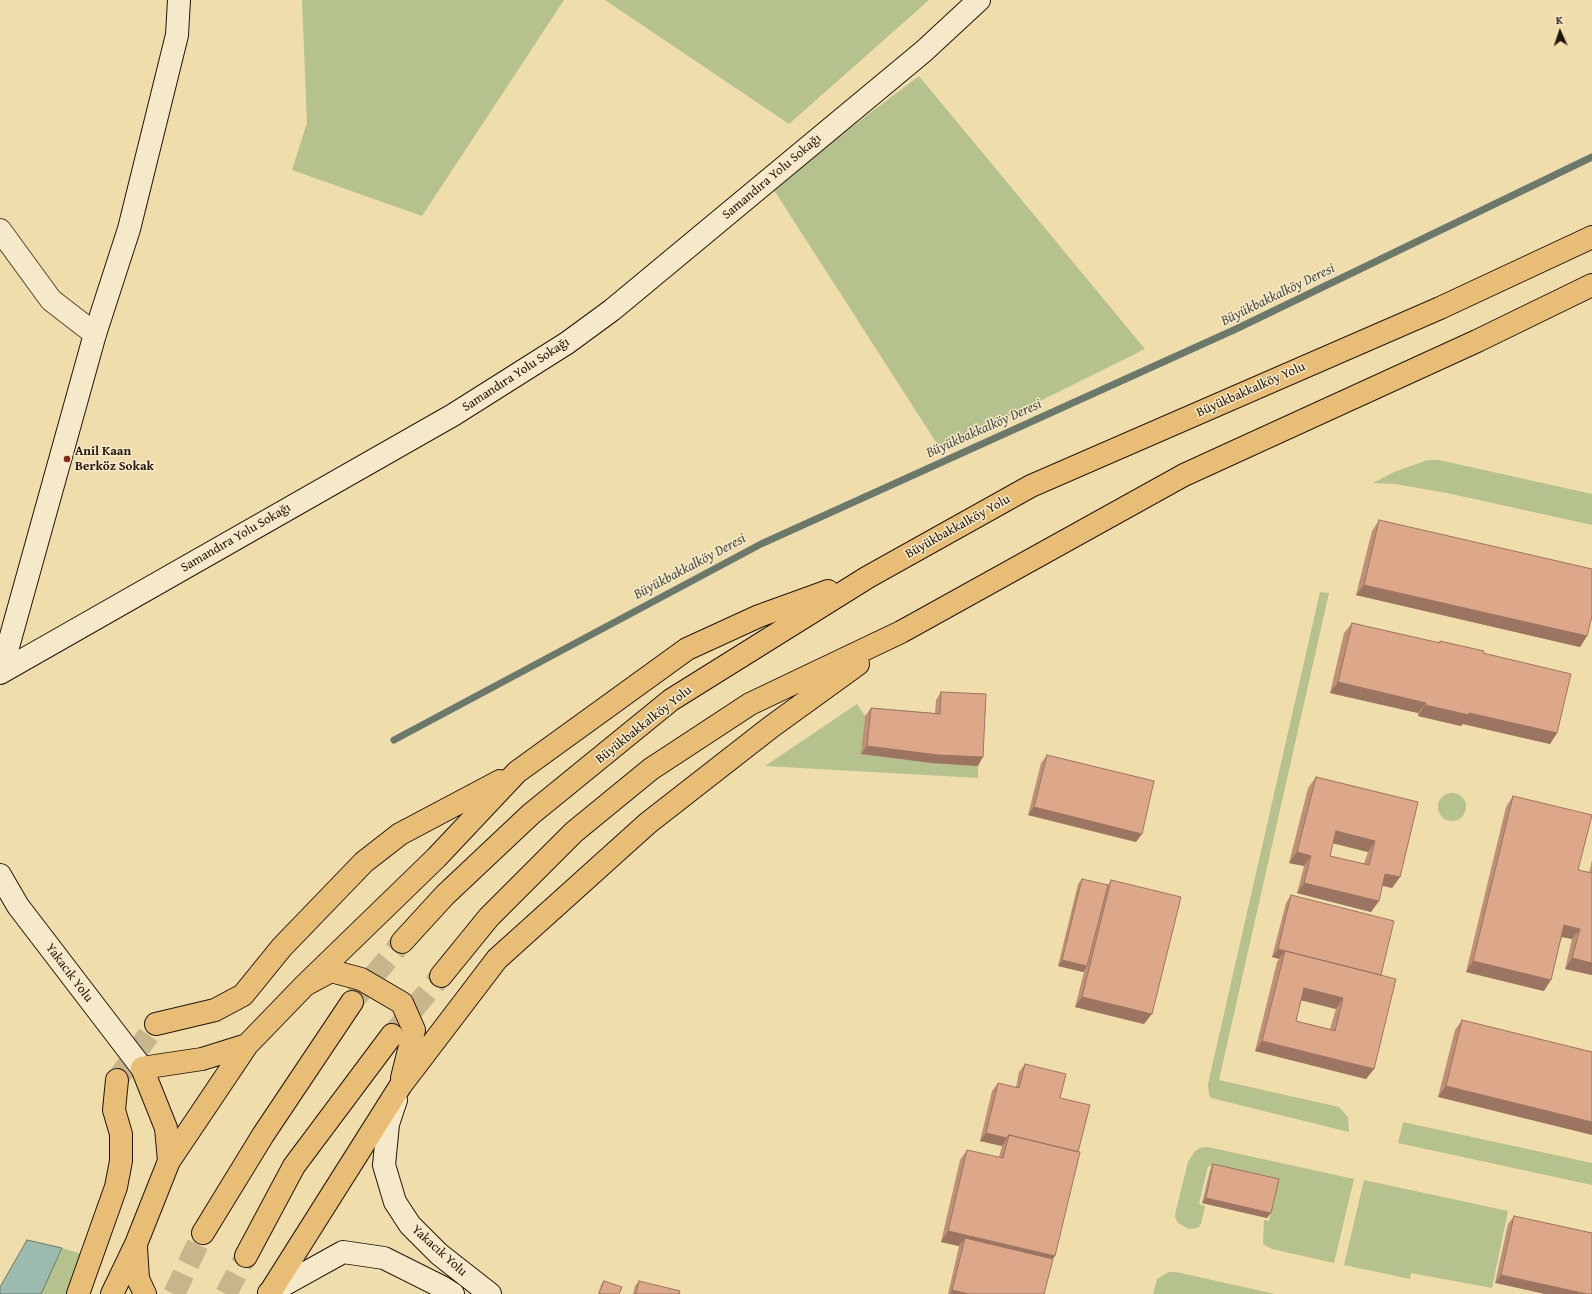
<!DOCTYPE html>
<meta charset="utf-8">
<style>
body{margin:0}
#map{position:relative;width:1592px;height:1294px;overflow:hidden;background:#f0ddac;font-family:"Gentium Book Plus",serif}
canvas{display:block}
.north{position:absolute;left:1540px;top:12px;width:40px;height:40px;-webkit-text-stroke:3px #f5e9c9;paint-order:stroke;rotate:357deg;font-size:11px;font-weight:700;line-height:16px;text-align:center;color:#22150a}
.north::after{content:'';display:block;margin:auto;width:14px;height:18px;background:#22150a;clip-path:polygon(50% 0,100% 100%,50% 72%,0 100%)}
</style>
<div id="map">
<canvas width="1592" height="1294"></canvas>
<div class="north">K</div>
</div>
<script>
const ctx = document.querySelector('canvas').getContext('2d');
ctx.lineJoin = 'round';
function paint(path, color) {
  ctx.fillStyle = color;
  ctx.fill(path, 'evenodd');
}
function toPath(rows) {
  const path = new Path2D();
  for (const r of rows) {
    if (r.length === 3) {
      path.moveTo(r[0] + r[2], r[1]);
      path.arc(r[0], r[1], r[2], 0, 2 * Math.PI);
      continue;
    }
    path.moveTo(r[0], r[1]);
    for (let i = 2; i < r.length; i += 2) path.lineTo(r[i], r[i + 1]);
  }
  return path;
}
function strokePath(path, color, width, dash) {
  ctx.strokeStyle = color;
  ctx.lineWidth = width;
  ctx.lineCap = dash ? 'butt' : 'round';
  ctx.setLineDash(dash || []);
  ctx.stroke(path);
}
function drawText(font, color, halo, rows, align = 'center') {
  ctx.font = font + ' "Gentium Book Plus",serif';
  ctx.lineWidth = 3;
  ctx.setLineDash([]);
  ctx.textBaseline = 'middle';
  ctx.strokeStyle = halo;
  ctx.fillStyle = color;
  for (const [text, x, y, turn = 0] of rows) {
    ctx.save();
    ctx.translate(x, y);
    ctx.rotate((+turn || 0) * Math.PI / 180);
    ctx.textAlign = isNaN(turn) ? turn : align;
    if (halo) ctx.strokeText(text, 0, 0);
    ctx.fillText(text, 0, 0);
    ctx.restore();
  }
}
paint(toPath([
 [302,0,564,0,422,216,292,170,307,123],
 [605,0,929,0,789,124],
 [919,76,1145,349,941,450,772,187],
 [1428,460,1439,460,1592,494,1592,525,1447,493,1395,484,1373,483,1394,472],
 [1320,592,1329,593,1219,1080,1339,1107,1348,1117,1349,1132,1211,1098,1209,1095,1208,1084],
 [857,704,865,716,862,754,932,763,978,766,978,778,765,766],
 [1452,807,14],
 [1403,1122,1592,1163,1592,1185,1398,1143],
 [1208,1147,1354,1179,1334,1263,1272,1249,1263,1244,1264,1220,1269,1221,1277,1182,1208,1166,1199,1204,1205,1206,1201,1224,1198,1228,1189,1229,1178,1223,1175,1217,1176,1210,1188,1162,1194,1152,1200,1148],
 [1364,1180,1508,1211,1492,1288,1411,1273,1410,1279,1344,1265],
 [62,1248,82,1254,66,1294,41,1294],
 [1169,1272,1176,1272,1275,1294,1153,1294,1157,1279]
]), '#b5c28d');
const water = toPath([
 [27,1240,62,1248,41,1294,0,1294,0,1287,27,1240]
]);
paint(water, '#9abbae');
strokePath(water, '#6a796c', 1);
strokePath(toPath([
 [394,740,761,544,1236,329,1592,157]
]), '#6a796c', 7);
strokePath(toPath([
 [352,1002,402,942],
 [392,1035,441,976],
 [117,1080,156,1024],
 [174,1294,203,1233],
 [226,1294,246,1256]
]), '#c7b58c', 22, [22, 11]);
const street = toPath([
 [0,230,51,300,95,334]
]);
const secondary = toPath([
 [1,672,95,334,129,229,177,35,179,0],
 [0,673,453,415,567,343,612,310,924,51,979,0],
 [0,875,18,906,142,1068],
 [396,1100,388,1124,384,1165,395,1202,410,1225,439,1254,490,1294],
 [269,1293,343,1252,384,1258,442,1287,453,1294]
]);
const highway = toPath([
 [402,942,445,895,531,814,671,700,868,577,1031,486,1440,308,1592,237],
 [441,976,489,917,574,832,651,769,750,704,901,632,1184,475,1477,341,1592,285],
 [305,985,436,858,517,772,687,649,759,616,828,591],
 [156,1024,215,1010,243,995,282,947,364,862,400,834,500,781],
 [169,1161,166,1128,142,1068,202,1059,247,1045],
 [203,1233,263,1135,352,1002],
 [136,1247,138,1279,145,1294],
 [246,1256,294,1166,392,1035],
 [78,1294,116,1187,121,1161,121,1134,114,1110,117,1080],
 [112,1294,136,1244,169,1161,247,1045,305,985,331,971,361,979,402,1003,414,1030,402,1078],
 [269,1294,401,1085,497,959,648,823,771,727,858,664]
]);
strokePath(street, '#564732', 24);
strokePath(secondary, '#22150a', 24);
strokePath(highway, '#22150a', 24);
strokePath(street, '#f5e9c9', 22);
strokePath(secondary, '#f5e9c9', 22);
strokePath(highway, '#e8be76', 22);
paint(toPath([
 [1379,520,1587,636,1580,647,1356,595,1372,531],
 [1352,623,1439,643,1440,641,1483,653,1557,733,1550,744,1463,724,1461,726,1418,716,1418,713,1330,693,1344,633],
 [941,692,978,766,932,763,861,754,865,716,871,708,935,713,936,700],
 [1047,755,1136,842,1028,815,1041,763],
 [1316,777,1418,802,1400,877,1392,888,1383,886,1371,912,1297,893,1304,866,1289,863,1308,788],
 [1333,843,1368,852,1364,864,1330,856],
 [1513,796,1578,870,1589,873,1592,860,1592,975,1565,969,1572,939,1562,937,1544,991,1466,972,1506,807],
 [1082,879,1108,885,1111,880,1144,1024,1075,1007,1084,972,1058,966,1078,884],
 [1291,895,1381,975,1374,1069,1366,1079,1255,1051,1277,962,1279,959,1272,957,1286,903],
 [1301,1000,1336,1009,1330,1029,1296,1021],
 [1462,1020,1592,1052,1438,1097,1455,1030],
 [1025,1064,1060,1098,1053,1259,1044,1294,948,1294,959,1246,941,1242,960,1160,967,1150,999,1157,1002,1146,980,1141,992,1091,998,1083,1016,1087,1019,1072],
 [1213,1164,1267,1218,1202,1203,1210,1170],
 [1514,1216,1592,1233,1495,1283,1508,1224],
 [604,1281,619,1294,598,1294,602,1283],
 [639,1281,679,1294,633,1294,635,1286]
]), '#be9077');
paint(toPath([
 [1364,585,1587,636,1580,647,1356,595],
 [1338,682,1426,703,1418,713,1330,693],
 [1425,705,1469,713,1557,733,1550,744,1463,724,1461,726,1418,716],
 [867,746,983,757,978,766,932,763,861,754],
 [1034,807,1142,834,1136,842,1028,815],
 [1336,831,1375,841,1368,852,1328,842],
 [1297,852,1311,856,1304,866,1289,863],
 [1385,874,1400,877,1392,888,1378,884],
 [1304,883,1379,901,1371,912,1297,893],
 [1564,925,1580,929,1572,939,1557,936],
 [1278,949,1381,975,1285,951,1279,959,1272,957],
 [1572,958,1592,963,1592,975,1565,969],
 [1062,960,1087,966,1083,972,1058,966],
 [1473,961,1551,980,1544,991,1466,972],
 [1304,988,1343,998,1336,1009,1296,999],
 [1082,997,1152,1014,1144,1024,1075,1007],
 [1262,1041,1374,1069,1366,1079,1255,1051],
 [1446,1086,1592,1122,1592,1135,1438,1097],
 [986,1133,1007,1138,1002,1146,980,1141],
 [1206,1198,1271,1213,1267,1218,1202,1203],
 [948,1231,1055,1256,1047,1267,965,1238,959,1246,941,1242],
 [1501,1275,1587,1294,1545,1294,1495,1283],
 [952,1290,969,1294,950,1294]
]), '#9b7561');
const building = toPath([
 [1379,520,1592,569,1592,616,1587,636,1364,585,1379,520],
 [1352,623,1440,643,1440,641,1484,651,1483,653,1571,674,1557,733,1469,713,1469,715,1425,705,1426,703,1338,682,1352,623],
 [941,692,986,694,983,757,938,755,867,746,871,708,940,714,941,692],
 [1047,755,1154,781,1142,834,1034,807,1047,755],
 [1316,777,1418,802,1400,877,1385,874,1379,901,1304,883,1311,856,1297,852,1316,777],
 [1336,831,1375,841,1369,865,1330,856,1336,831],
 [1513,796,1592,815,1578,870,1592,873,1592,963,1572,958,1580,929,1564,925,1551,980,1473,961,1513,796],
 [1082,879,1108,885,1087,966,1062,960,1082,879],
 [1111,880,1181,897,1152,1014,1082,997,1111,880],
 [1291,895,1394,921,1381,975,1278,949,1291,895],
 [1285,951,1396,979,1374,1069,1262,1041,1285,951],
 [1304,988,1343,998,1335,1031,1296,1021,1304,988],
 [1462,1020,1592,1052,1592,1122,1446,1086,1462,1020],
 [1025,1064,1066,1074,1060,1098,1090,1105,1078,1152,1009,1135,1007,1138,986,1133,998,1083,1019,1088,1025,1064],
 [1009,1135,1080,1152,1055,1256,948,1231,967,1150,1003,1158,1009,1135],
 [1213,1164,1279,1179,1271,1213,1206,1198,1213,1164],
 [1514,1216,1592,1233,1592,1294,1587,1294,1501,1275,1514,1216],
 [965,1238,1053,1259,1044,1294,969,1294,952,1290,965,1238],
 [604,1281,622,1287,619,1294,602,1294,599,1293,604,1281],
 [639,1281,680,1291,679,1294,636,1294,639,1281]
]);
paint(building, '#dda78a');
strokePath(building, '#9b7561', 1);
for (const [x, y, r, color] of [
 [67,459,4,"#8f2418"]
]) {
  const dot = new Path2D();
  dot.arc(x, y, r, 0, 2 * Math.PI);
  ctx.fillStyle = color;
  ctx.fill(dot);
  strokePath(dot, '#f5e9c9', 1.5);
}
drawText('13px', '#22150a', '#f5e9c9', [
 ["Samandıra Yolu Sokağı",772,177,-40],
 ["Samandıra Yolu Sokağı",516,375,-33],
 ["Büyükbakkalköy Yolu",1251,390,-24],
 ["Büyükbakkalköy Yolu",958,527,-29],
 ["Samandıra Yolu Sokağı",236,538,-30],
 ["Büyükbakkalköy Yolu",644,725,-38],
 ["Yakacık Yolu",69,973,53],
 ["Yakacık Yolu",439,1251,42]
]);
drawText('bold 13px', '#22150a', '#f5e9c9', [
 ["Anil Kaan",75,452],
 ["Berköz Sokak",75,467]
], 'left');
drawText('italic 14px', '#4c4f43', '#f5e9c9', [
 ["Büyükbakkalköy Deresi",1278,295,-26],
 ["Büyükbakkalköy Deresi",984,429,-24],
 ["Büyükbakkalköy Deresi",690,567,-28]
]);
</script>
